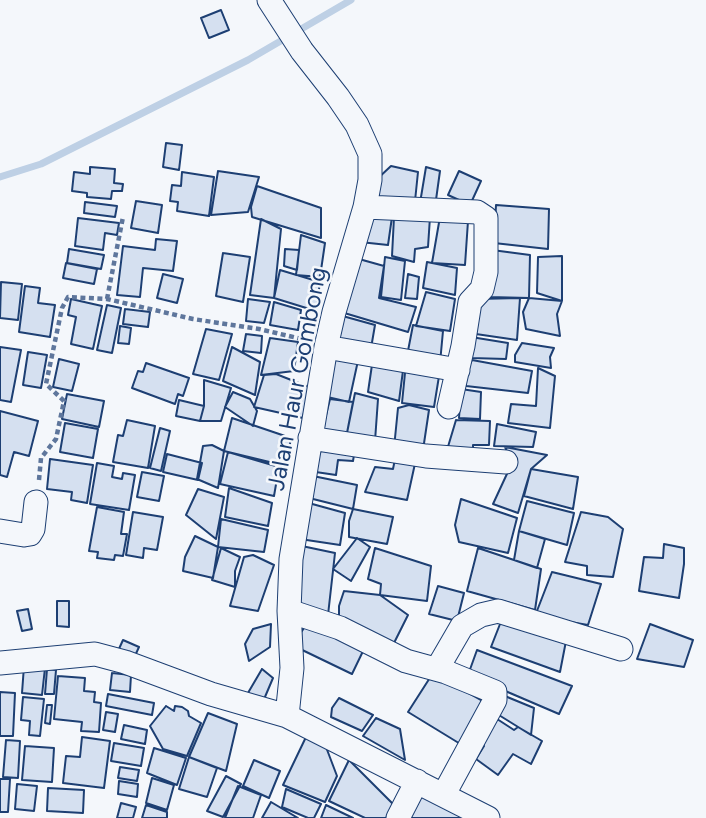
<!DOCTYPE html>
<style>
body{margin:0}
canvas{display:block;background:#f4f7fb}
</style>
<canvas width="706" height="818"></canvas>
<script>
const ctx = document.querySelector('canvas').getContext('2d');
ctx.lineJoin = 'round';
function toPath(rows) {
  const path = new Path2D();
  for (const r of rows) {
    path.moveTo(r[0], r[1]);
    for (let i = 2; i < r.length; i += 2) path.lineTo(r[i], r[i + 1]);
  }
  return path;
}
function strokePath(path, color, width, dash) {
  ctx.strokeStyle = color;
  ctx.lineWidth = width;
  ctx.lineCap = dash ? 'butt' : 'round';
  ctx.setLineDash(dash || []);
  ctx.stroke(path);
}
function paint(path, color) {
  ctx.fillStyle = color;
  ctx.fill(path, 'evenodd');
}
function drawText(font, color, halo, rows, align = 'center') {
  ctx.font = font + ' Figtree,sans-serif';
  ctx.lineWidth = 5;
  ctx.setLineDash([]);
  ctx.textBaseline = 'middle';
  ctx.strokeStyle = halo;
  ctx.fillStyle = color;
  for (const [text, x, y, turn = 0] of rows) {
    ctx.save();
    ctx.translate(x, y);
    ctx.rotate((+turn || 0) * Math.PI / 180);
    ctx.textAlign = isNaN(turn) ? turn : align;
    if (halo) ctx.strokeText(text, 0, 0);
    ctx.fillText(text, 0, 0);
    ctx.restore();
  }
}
strokePath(toPath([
 [0,177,41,164,248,60,351,0]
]), '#bed0e5', 7);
const building = toPath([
 [221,10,229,30,209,38,201,18,221,10],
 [166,143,182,145,179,170,163,167,166,143],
 [391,166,418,172,415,201,372,200,375,181,391,166],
 [90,167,115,169,114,183,123,184,122,191,112,191,111,199,87,197,87,193,72,191,74,172,90,174,90,167],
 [426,167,440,171,435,207,420,203,426,167],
 [218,171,259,177,248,212,211,215,218,171],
 [459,171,481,181,470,205,448,195,459,171],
 [182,172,214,177,209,216,177,211,178,202,170,201,172,185,181,186,182,172],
 [257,186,321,208,321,238,252,217,251,207,257,186],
 [136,201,162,205,158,233,131,228,136,201],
 [85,202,117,206,115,217,84,213,85,202],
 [496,205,549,209,548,249,494,243,496,205],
 [441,211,468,221,465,265,432,263,441,211],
 [363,214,392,217,388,245,360,242,363,214],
 [394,217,430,217,428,247,415,249,414,262,392,256,394,217],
 [78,218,119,223,117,235,105,233,103,250,75,246,78,218],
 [261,219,281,229,274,298,250,295,261,219],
 [301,235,325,243,320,277,296,275,301,235],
 [156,239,177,241,173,271,143,268,140,297,117,295,123,246,155,250,156,239],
 [69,249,104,255,101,269,67,263,69,249],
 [285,249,299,250,297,270,284,266,285,249],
 [492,250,530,255,529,298,489,297,492,250],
 [223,253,250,257,243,302,216,296,223,253],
 [562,256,562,301,537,293,538,257,562,256],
 [385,257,405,261,401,300,381,297,385,257],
 [359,259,384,266,379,298,416,307,408,332,341,312,359,259],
 [427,262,457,268,455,295,423,288,427,262],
 [66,263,97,269,94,284,63,278,66,263],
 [280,270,320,282,316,311,274,298,280,270],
 [163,274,183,279,177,303,157,298,163,274],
 [408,274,419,277,417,299,405,298,408,274],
 [1,282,22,284,18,320,0,318,1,282],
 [25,286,40,288,38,303,55,305,50,337,19,332,25,286],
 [426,292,455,299,450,331,416,326,426,292],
 [520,298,517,340,469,333,477,299,520,298],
 [529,298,562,301,557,314,560,336,526,329,523,312,529,298],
 [71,299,102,306,93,349,71,344,76,317,68,315,71,299],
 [248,299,270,302,264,323,246,321,248,299],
 [274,302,301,310,298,330,270,325,274,302],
 [107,305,121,308,112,353,97,350,107,305],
 [125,309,150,312,148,327,123,324,125,309],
 [339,315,375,325,370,354,332,346,339,315],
 [413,325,443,331,440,363,407,356,413,325],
 [120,326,131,328,129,344,118,343,120,326],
 [206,329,232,334,219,380,193,374,206,329],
 [246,334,262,336,261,353,243,351,246,334],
 [471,337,508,343,506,359,471,358,471,337],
 [270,338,298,342,294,371,261,375,270,338],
 [522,343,554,348,550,357,551,368,515,362,515,355,522,343],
 [0,347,21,350,11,402,0,400,0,347],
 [232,347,260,362,255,395,223,381,232,347],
 [331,350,359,356,349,402,323,396,331,350],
 [28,352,47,355,41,388,23,385,28,352],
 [373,358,404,363,399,401,368,392,373,358],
 [59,359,79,364,72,391,53,387,59,359],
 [472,360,532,371,528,393,466,386,466,371,472,360],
 [146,363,189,378,183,396,178,394,175,404,132,388,138,371,143,372,146,363],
 [406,363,440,370,434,407,402,403,406,363],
 [538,368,555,376,550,428,508,423,511,404,536,406,538,368],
 [276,374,309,387,303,418,254,407,264,375,276,374],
 [204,380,231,388,221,421,200,421,204,406,204,380],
 [461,389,481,392,480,419,459,418,461,389],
 [233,392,250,399,257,411,253,426,225,407,233,392],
 [355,393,378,399,375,441,346,438,355,393],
 [67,394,104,401,99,427,62,419,67,394],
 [330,399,353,402,346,438,321,435,330,399],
 [179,400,204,406,200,421,176,416,179,400],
 [409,405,429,410,423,450,394,448,398,408,409,405],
 [0,411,38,421,29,456,14,452,7,477,0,475,0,411],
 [232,418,291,438,286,466,224,451,232,418],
 [127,420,155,426,148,468,113,462,118,435,123,436,127,420],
 [456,420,490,421,489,445,473,445,473,452,447,450,456,420],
 [65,423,98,429,93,458,60,452,65,423],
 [497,424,536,432,533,447,494,446,497,424],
 [160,428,170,431,161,471,150,468,160,428],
 [312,441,355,449,353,461,338,460,336,475,309,471,312,441],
 [212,445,224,451,218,488,197,479,203,446,212,445],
 [505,447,547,455,531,469,518,513,493,504,512,463,505,447],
 [228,452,279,467,274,496,220,484,228,452],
 [167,454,202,463,198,480,163,472,167,454],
 [396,454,416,459,407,500,365,492,375,467,393,469,396,454],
 [50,459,93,465,87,503,71,500,72,492,47,489,50,459],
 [97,463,114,466,112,477,122,479,123,473,135,475,129,510,90,504,97,463],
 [531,469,578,477,573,509,524,496,531,469],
 [142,472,164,476,159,501,137,497,142,472],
 [308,475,357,485,353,509,305,497,308,475],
 [229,488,272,503,268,526,225,517,229,488],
 [198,489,224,497,216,539,186,515,198,489],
 [461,499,517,518,508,553,459,542,455,525,461,499],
 [527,501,574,513,567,545,519,531,527,501],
 [305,502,345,513,340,545,300,539,305,502],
 [97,507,124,512,121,534,127,534,123,556,115,555,114,560,97,558,98,552,89,551,97,507],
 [353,509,393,517,387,544,349,537,349,521,353,509],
 [133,512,163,517,157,550,144,548,143,558,126,555,133,512],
 [581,512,608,517,623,529,613,577,587,575,587,566,565,562,581,512],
 [221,519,268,530,264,552,218,547,221,519],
 [519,531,545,539,537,568,514,560,519,531],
 [195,536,218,547,213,578,183,571,185,557,195,536],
 [357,538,370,547,351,581,333,569,357,538],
 [664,544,684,548,684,564,679,598,639,591,644,557,663,558,664,544],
 [297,545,335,553,328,615,289,611,297,545],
 [221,548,240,557,235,571,235,587,212,580,221,548],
 [375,548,431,566,427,601,380,595,381,584,368,579,375,548],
 [478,548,541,569,535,610,467,591,478,548],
 [253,555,274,565,258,611,230,606,244,557,253,555],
 [552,572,601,584,588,625,535,616,552,572],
 [438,586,464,593,457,621,429,614,438,586],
 [344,591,380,595,408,615,391,649,339,623,339,606,344,591],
 [57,601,69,601,69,627,57,626,57,601],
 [28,609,32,629,22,631,17,611,28,609],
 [502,619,566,641,560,672,491,647,502,619],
 [308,622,365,647,352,674,296,647,300,634,308,622],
 [271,624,270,647,249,661,245,644,253,629,271,624],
 [650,624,693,640,684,667,637,659,650,624],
 [123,640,139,647,134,658,118,651,123,640],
 [477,650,572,686,559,714,468,675,477,650],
 [24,666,45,668,42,695,22,693,24,666],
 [47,669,56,670,54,694,45,694,47,669],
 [262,669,273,678,262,704,245,698,262,669],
 [112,673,131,675,130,692,110,690,112,673],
 [433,673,486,703,462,745,408,712,433,673],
 [58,676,85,678,84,691,95,692,94,702,101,703,99,732,81,731,82,722,54,719,58,676],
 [0,692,15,693,13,736,0,736,0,692],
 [108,694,154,703,152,715,106,706,108,694],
 [500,694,534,708,531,735,494,712,500,694],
 [23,697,44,699,40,736,29,735,30,721,21,720,23,697],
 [339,698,373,715,362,731,331,717,332,708,339,698],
 [47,705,52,705,50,724,45,723,47,705],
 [166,706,174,711,175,706,182,707,188,711,189,716,201,723,187,756,163,749,150,726,166,706],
 [106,712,118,714,115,732,103,730,106,712],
 [208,713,237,724,226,771,189,757,208,713],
 [494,717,514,730,518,727,542,741,531,764,513,754,498,775,476,759,484,746,477,743,494,717],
 [376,718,400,729,405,760,363,736,376,718],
 [124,725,147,730,145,744,121,739,124,725],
 [82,737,110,741,104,788,63,783,66,756,80,757,82,737],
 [306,737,326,747,337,776,325,802,283,785,306,737],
 [6,740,20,741,18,778,3,777,6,740],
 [114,743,144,748,141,766,111,761,114,743],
 [25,746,54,748,52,782,22,780,25,746],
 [154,748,186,758,177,785,147,773,154,748],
 [189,757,217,768,207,797,179,789,189,757],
 [254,760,280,771,269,798,243,786,254,760],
 [349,760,394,805,386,818,365,818,329,801,349,760],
 [120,767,139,770,137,781,118,778,120,767],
 [226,776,241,784,223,817,207,811,226,776],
 [152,778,174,785,167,810,146,803,152,778],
 [0,779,10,779,8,812,0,812,0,779],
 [119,781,138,784,137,797,118,794,119,781],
 [17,784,37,786,34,811,15,809,17,784],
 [238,786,261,795,253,818,225,818,238,786],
 [48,788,84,790,83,813,47,811,48,788],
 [286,789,321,804,314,818,308,818,282,807,286,789],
 [419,794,465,818,407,818,419,794],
 [271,802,298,818,262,818,271,802],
 [121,803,136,807,133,818,117,818,121,803],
 [146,805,167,812,167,818,142,818,146,805],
 [326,805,353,818,321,818,326,805]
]);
paint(building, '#d5e0f0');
strokePath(building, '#1d3f73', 2);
const minor = toPath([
 [269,0,302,51,338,97,357,125,370,154,370,180,365,207,334,312,326,347,291,559,289,611,292,668,287,716],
 [365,207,477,212,486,218,486,272,482,289,470,302,463,346,449,407],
 [326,347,458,370],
 [310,438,426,456,506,462],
 [0,531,24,535,30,534,33,529,36,502],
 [289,611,340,628,406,661,446,672,495,692,495,700,444,794],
 [0,663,95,654,125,662,211,694,287,716,488,818],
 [437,669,462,626,481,615,498,611,621,649],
 [398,818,417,781]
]);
strokePath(minor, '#1d3f73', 25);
strokePath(toPath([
 [107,299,123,217],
 [39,480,41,458,56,439,64,401,46,384,62,308,68,297,107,299,193,319,259,329,306,340]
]), '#5e769c', 4.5, [5, 3.5]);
strokePath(minor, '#f4f7fb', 23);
drawText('24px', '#1d3f73', '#f4f7fb', [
 ["Jalan Haur Gombong",298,379,-79]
]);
</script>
